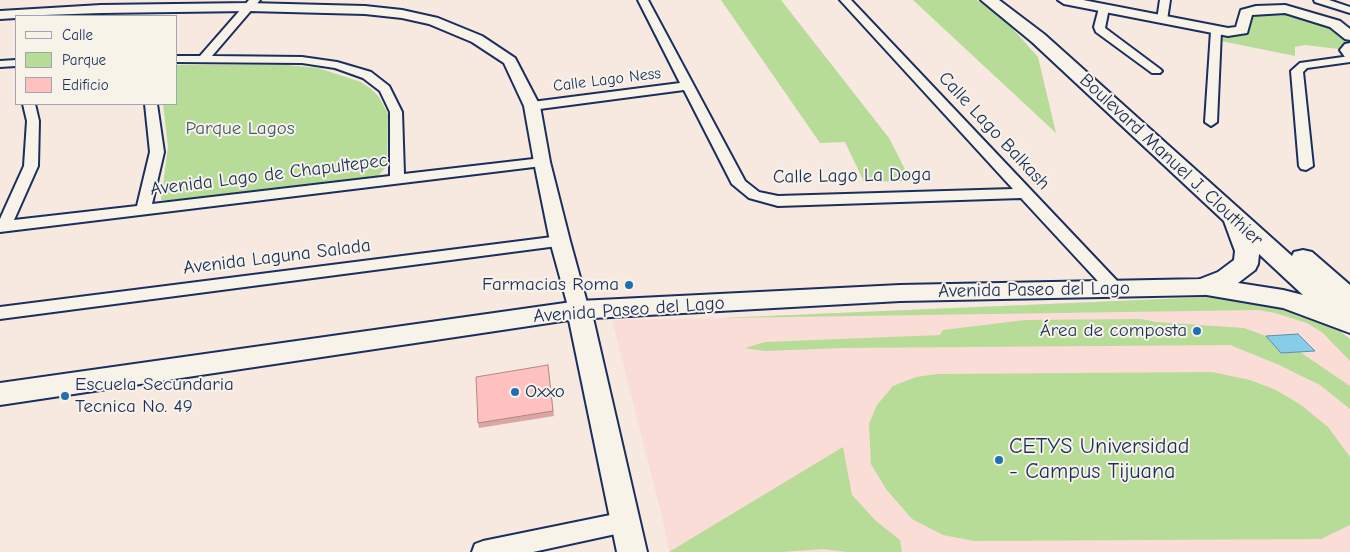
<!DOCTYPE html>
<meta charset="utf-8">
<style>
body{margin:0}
#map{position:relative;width:1350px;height:552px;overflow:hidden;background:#f8e9e0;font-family:"Comic Neue",sans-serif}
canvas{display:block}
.legend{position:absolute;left:15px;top:15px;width:162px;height:90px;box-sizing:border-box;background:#f7f3e8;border:1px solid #9fa5b1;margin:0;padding:6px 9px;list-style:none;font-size:15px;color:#1b2f5e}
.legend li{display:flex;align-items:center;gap:10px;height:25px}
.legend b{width:25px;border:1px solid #9fa5b1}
</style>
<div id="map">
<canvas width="1350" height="552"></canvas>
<ul class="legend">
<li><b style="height:6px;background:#f7f3e8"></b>Calle</li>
<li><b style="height:14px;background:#b6dc98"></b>Parque</li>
<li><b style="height:14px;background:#fec1bf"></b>Edificio</li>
</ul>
</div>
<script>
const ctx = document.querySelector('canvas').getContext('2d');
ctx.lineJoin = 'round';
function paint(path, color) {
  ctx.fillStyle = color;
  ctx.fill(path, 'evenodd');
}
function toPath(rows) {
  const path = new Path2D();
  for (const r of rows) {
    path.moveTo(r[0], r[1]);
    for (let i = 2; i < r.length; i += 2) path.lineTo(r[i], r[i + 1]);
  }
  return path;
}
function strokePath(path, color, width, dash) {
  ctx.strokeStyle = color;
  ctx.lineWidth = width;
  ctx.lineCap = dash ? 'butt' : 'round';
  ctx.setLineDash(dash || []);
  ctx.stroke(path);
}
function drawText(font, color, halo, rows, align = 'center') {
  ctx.font = font + ' "Comic Neue",sans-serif';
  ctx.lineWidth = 4;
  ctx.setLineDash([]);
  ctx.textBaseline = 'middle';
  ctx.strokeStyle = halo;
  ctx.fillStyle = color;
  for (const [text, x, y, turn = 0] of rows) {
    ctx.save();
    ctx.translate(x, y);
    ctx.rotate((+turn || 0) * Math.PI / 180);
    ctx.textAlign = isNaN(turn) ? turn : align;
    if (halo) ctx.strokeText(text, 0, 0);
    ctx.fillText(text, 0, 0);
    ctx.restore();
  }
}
paint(toPath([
 [1234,296,1335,327,1350,339,1350,552,669,552,663,521,612,320,720,318]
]), '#faddd6');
paint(toPath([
 [721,0,781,0,889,138,911,181,864,182,845,142,820,143],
 [913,0,977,0,1004,19,1038,57,1056,133],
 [1299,12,1350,36,1350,47,1347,50,1305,45,1295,47,1295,56,1216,40,1216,31,1236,31,1244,15],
 [176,65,287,65,318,68,361,82,371,89,379,97,388,114,387,166,378,176,169,201,161,200,168,147,163,104,176,104],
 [1234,296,1254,297,1335,327,1350,339,1350,361,1323,333,1307,323,1275,313,1259,310,720,318],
 [1141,319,1156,322,1244,328,1266,336,1281,353,1300,352,1350,386,1350,409,1320,385,1277,364,1230,345,843,348,764,351,745,348,765,342,940,335,943,330,1025,320],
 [1212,372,1250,380,1276,390,1301,405,1328,427,1350,457,1350,525,1321,539,974,541,943,535,912,519,886,489,871,464,869,424,877,405,893,386,916,377,938,374],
 [843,447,852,495,876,521,900,540,902,552,847,552,823,549,782,552,669,552]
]), '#b6dc98');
const water = toPath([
 [1298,334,1315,351,1281,353,1266,336,1298,334]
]);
paint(water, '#87cde8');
strokePath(water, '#5c8eb1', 1);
const minor = toPath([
 [249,0,260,0,212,56,302,57,337,62,371,72,389,86,402,112,404,174,542,158,549,162,542,166,0,232,0,219,24,166,27,121,23,104,35,104,39,121,38,166,14,220,137,206,150,152,145,104,157,104,164,152,152,204,390,176,390,112,380,91,363,78,335,68,302,63,176,62,176,56,200,56,249,0],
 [638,0,648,0,745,181,759,192,778,196,1013,189,840,0,851,0,1120,284,1122,288,1120,292,1114,294,1108,292,1021,198,778,206,749,198,732,184,684,90,532,110,528,109,526,106,528,103,532,102,680,83,638,0],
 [1160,0,1170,0,1167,20,1162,23,1157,20,1160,0],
 [1314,0,1329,0,1350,7,1350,13,1315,2,1314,0],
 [1104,5,1109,8,1105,28,1160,69,1162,71,1160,73,1152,73,1096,32,1094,27,1099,8,1104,5],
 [1216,28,1221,31,1217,122,1211,126,1205,122,1211,31,1216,28],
 [1350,56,1350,62,1307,68,1303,72,1313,166,1306,170,1301,169,1299,166,1291,71,1300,63,1350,56],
 [16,60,16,66,0,67,0,61,16,60],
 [560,236,565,237,568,241,565,245,0,319,0,307,560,236],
 [625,512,633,515,636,522,633,529,625,532,533,552,472,552,475,544,483,541,625,512]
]);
const tertiary = toPath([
 [1058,0,1083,0,1228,28,1236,27,1241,10,1256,6,1285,5,1340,21,1350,29,1350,40,1345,39,1330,27,1285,13,1252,15,1247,33,1228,36,1064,4,1058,0],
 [249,3,365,6,402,10,438,18,482,36,515,58,540,106,550,162,570,241,589,310,586,315,579,318,572,315,569,310,550,241,534,162,524,106,504,63,472,42,429,24,402,18,365,14,249,11,101,13,16,16,16,18,0,19,0,11,101,5,249,3],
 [1350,43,1350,58,1345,57,1340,50,1345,44,1350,43]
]);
const secondary = toPath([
 [1204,279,1212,281,1215,287,1212,293,1204,295,900,301,593,318,647,552,617,552,569,320,0,405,0,383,579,301,900,285,1204,279]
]);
const primary = toPath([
 [981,0,999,0,1044,34,1292,256,1294,252,1303,250,1312,252,1350,285,1350,333,1283,308,1195,293,1191,287,1195,281,1218,272,1234,260,1235,251,1224,221,1032,42,981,0],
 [1259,254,1303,295,1283,290,1238,283,1255,270,1258,264,1259,254]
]);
strokePath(minor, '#1b2f5e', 4);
strokePath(tertiary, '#1b2f5e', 4);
strokePath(secondary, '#1b2f5e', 4);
strokePath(primary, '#1b2f5e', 4);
paint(minor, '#f7f3e8');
paint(tertiary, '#f7f3e8');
paint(secondary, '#f7f3e8');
paint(primary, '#f7f3e8');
paint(toPath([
 [548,365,554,416,479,428,478,423]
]), '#daa6a4');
const building = toPath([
 [548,365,553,411,478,423,476,377,548,365]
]);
paint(building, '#fec1bf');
strokePath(building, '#b28786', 1);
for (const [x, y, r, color] of [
 [629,285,5,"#1f6fb2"],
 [1197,331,5,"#1f6fb2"],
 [515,392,5,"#1f6fb2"],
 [65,396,5,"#1f6fb2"],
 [999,460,5,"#1f6fb2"]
]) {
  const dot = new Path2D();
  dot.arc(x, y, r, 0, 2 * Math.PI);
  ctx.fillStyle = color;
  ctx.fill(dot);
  strokePath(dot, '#f7f3e8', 2);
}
drawText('16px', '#1b2f5e', '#f7f3e8', [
 ["Calle Lago Ness",607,80,-7]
]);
drawText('19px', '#425a6c', '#f7f3e8', [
 ["Parque Lagos",240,129]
]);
drawText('19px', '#1b2f5e', '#f7f3e8', [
 ["Calle Lago Balkash",994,131,47],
 ["Boulevard Manuel J. Clouthier",1171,160,43],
 ["Avenida Lago de Chapultepec",269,175,-7],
 ["Calle Lago La Doga",852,176,-1],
 ["Avenida Laguna Salada",277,257,-7],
 ["Avenida Paseo del Lago",1034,290,-1],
 ["Avenida Paseo del Lago",629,310,-4]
]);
drawText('19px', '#1b2f5e', '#f7f3e8', [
 ["Farmacias Roma",619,285],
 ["Área de composta",1187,331],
 ["Escuela Secundaria",75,385,"left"],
 ["Tecnica No. 49",75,407,"left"],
 ["Oxxo",525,392,"left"]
], 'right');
drawText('22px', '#1b2f5e', '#f7f3e8', [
 ["CETYS Universidad",1009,447],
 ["- Campus Tijuana",1009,472]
], 'left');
</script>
